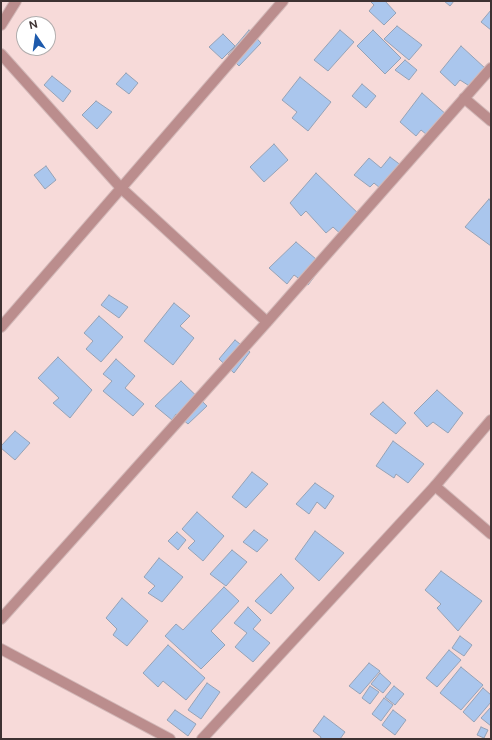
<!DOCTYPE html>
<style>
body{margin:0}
#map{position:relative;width:492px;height:740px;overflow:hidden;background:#f7dad9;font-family:Figtree,sans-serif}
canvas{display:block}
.frame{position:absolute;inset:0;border:2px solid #3d3232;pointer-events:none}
.north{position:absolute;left:16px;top:16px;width:40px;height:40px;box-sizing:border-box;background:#fff;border:1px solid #b1adad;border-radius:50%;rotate:347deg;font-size:11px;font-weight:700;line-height:16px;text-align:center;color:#3d3232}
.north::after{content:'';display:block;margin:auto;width:14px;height:18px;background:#1e5aac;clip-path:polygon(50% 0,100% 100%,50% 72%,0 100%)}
</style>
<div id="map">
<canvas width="492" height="740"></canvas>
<div class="frame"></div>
<div class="north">N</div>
</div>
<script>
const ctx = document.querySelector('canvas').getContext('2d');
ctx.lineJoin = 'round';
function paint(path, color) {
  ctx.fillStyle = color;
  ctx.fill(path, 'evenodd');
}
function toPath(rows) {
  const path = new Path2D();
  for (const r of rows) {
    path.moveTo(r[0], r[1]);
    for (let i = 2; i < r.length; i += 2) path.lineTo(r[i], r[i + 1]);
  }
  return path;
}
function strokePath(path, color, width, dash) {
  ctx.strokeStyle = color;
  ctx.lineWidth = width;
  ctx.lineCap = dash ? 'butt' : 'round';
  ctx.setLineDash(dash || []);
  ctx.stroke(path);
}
const building = toPath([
 [370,1,385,1,396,13,384,25,369,11,374,5,370,1],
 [444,1,454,1,450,6,444,1],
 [491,10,491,30,481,22,491,10],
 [397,26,422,45,409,60,384,39,397,26],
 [249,30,261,43,239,66,228,55,249,30],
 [340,30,354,42,328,71,314,60,340,30],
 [373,30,401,58,385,74,357,46,373,30],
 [223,34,235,46,222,59,209,47,223,34],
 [461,46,486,69,471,87,460,80,455,86,440,72,461,46],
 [405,60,417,70,409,80,395,70,405,60],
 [126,73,138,83,129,94,116,84,126,73],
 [52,76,71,91,63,102,44,85,52,76],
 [300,77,331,102,308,131,292,118,297,112,282,100,300,77],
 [362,84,376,96,366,108,352,96,362,84],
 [422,93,448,116,432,139,421,130,416,136,400,122,422,93],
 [96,101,112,112,97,129,82,115,96,101],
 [274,144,288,160,264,182,250,167,274,144],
 [390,157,406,169,386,193,374,183,370,187,354,175,369,158,381,168,390,157],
 [46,166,56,180,45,189,34,175,46,166],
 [316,173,362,217,345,238,333,227,326,233,306,211,301,216,290,203,316,173],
 [489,199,491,202,491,246,465,227,489,199],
 [296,242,323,265,308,285,294,275,287,284,269,268,296,242],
 [109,295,128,307,119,318,101,305,109,295],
 [174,303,190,316,180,326,194,338,173,365,144,341,174,303],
 [99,316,123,337,101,362,86,349,93,341,84,333,99,316],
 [235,340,250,352,234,373,219,359,235,340],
 [58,357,92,390,70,418,53,403,59,398,38,378,58,357],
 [116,359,135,376,125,388,144,404,133,416,103,391,112,381,103,374,116,359],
 [181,381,207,406,188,424,176,414,172,420,155,406,181,381],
 [437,390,463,413,448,433,433,422,427,427,414,413,437,390],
 [383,402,406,423,396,434,370,414,383,402],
 [15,431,30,443,15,460,1,448,1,446,15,431],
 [393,441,424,464,408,483,396,474,394,478,376,466,393,441],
 [252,472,268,484,246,508,232,497,252,472],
 [315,483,334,496,325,509,317,502,309,514,296,504,315,483],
 [197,512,224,536,203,561,188,548,195,541,182,529,197,512],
 [254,530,268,540,257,552,243,542,254,530],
 [315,531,344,553,319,581,295,559,315,531],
 [177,532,186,540,178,550,168,541,177,532],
 [232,550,247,562,226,586,210,574,232,550],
 [159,558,183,577,162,602,148,593,155,586,144,577,159,558],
 [441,571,482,601,458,631,437,608,441,604,425,590,441,571],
 [281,574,294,588,271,614,255,601,281,574],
 [224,587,239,601,211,631,225,645,201,669,165,636,176,624,183,630,224,587],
 [122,598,148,621,127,646,113,635,117,629,106,618,122,598],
 [248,607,261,620,253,629,270,643,253,662,235,647,247,633,234,623,248,607],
 [460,636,472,645,464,656,452,648,460,636],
 [168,645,205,678,186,700,163,681,158,687,143,673,168,645],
 [449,650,461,660,437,687,426,678,449,650],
 [369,663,380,671,360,694,349,686,369,663],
 [461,667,483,685,461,710,440,693,461,667],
 [380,673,391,683,383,693,371,684,380,673],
 [207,683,220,692,201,719,188,710,207,683],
 [370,686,379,692,370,704,362,698,370,686],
 [394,686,404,694,395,705,385,697,394,686],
 [483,688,491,695,491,702,474,722,463,712,483,688],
 [384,698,393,705,381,721,372,714,384,698],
 [491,707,491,726,481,718,491,707],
 [175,710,196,724,188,736,167,720,175,710],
 [393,710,406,720,395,735,382,725,393,710],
 [324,716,345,732,340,739,320,739,321,737,313,731,324,716],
 [481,727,488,730,484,738,477,735,481,727]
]);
paint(building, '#aac6ed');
strokePath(building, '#95a2b6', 1);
const minor = toPath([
 [1,25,16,1],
 [1,54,121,188,267,322],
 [464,98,491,121],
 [1,327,283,1],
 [435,486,491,534],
 [1,619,267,322,491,68],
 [1,649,170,739]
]);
const tertiary = toPath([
 [202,739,435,486,491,420]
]);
strokePath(minor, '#d2b8b8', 12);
strokePath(tertiary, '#d2b8b8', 12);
strokePath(minor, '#bb8d8d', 10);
strokePath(tertiary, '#bb8d8d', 10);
</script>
